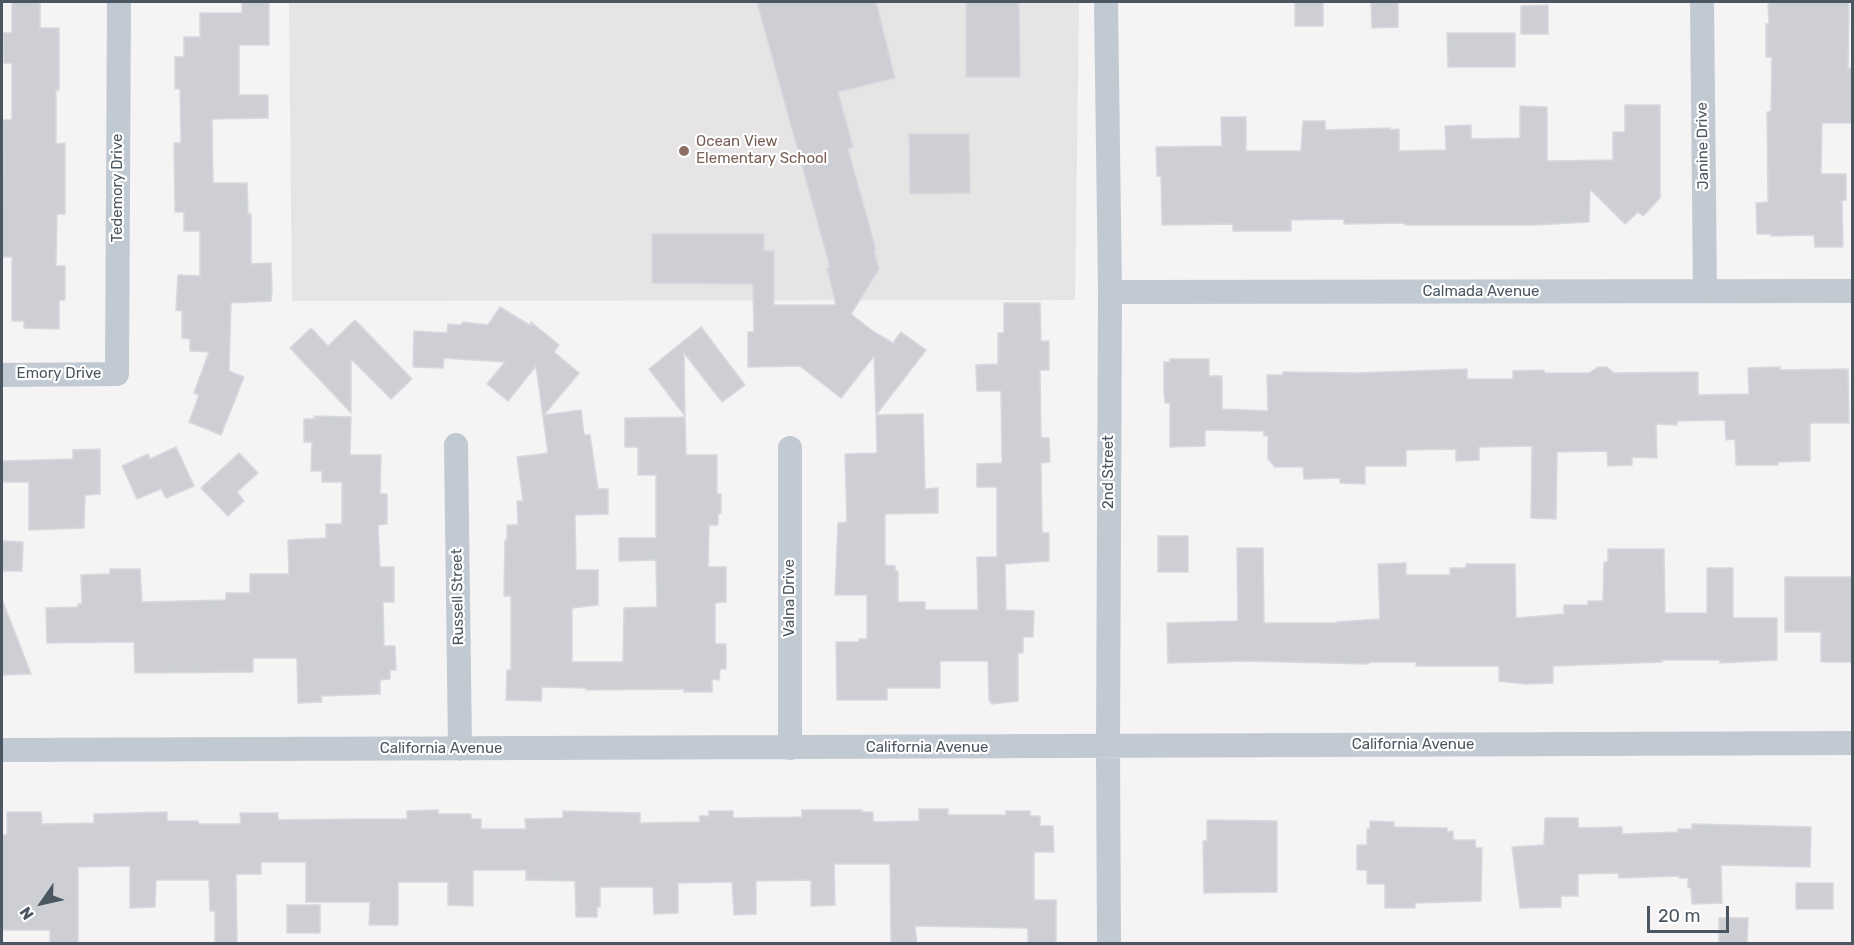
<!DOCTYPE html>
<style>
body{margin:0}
#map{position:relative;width:1854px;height:945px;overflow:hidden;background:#f5f3f3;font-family:Rubik,sans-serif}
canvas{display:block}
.frame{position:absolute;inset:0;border:3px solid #4a5661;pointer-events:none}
.north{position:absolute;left:12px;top:873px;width:60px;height:60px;-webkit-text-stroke:4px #fff;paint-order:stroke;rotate:236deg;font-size:16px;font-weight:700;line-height:24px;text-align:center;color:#4a5661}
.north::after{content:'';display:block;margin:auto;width:21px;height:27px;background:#4a5661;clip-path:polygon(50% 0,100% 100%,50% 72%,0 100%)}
.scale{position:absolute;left:1647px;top:906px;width:82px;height:27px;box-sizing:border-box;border:3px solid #4a5661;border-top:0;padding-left:8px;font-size:18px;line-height:21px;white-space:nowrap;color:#4a5661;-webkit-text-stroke:4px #fff;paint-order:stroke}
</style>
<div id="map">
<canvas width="1854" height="945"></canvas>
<div class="frame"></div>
<div class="north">N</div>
<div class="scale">20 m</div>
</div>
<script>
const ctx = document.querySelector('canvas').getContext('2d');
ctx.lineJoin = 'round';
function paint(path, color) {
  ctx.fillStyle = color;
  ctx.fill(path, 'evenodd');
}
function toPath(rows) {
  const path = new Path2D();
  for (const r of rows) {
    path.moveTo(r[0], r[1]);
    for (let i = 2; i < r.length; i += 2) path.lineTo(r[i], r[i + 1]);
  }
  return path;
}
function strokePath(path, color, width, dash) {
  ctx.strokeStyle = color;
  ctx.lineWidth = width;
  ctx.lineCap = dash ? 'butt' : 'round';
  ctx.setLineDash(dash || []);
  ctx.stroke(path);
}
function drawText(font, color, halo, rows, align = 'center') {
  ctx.font = font + ' Rubik,sans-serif';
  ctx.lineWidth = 4.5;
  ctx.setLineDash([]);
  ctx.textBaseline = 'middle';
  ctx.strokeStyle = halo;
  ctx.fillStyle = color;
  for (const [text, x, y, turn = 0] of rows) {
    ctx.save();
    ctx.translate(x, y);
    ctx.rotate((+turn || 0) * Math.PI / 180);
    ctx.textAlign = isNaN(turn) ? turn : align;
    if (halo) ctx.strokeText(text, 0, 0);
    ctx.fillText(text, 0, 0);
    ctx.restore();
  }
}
paint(toPath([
 [289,2,1079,2,1075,300,292,301]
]), '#e6e4e5');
const building = toPath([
 [12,2,40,2,40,28,59,28,59,90,56,90,56,144,65,143,65,214,57,214,56,266,65,266,65,300,59,300,59,329,24,328,24,321,12,321,12,257,2,257,3,120,12,120,12,63,4,63,3,33,12,33,12,2],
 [242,2,269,2,269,45,239,45,239,95,268,95,268,118,212,119,213,183,247,183,248,214,251,214,251,264,271,263,272,288,271,301,231,303,229,371,244,377,221,435,189,422,199,395,194,393,209,352,190,351,190,339,182,338,182,311,176,310,178,275,200,276,200,231,184,231,184,212,175,212,174,143,181,143,180,89,175,89,175,57,184,57,184,37,200,37,200,13,242,13,242,2],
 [757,2,876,2,895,78,838,92,853,147,848,149,876,250,874,251,879,269,851,314,874,332,893,343,901,332,926,350,876,415,874,356,841,398,800,366,748,367,748,332,754,332,753,284,652,283,652,234,764,234,764,251,774,251,774,305,836,305,827,268,830,267,757,2],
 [966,2,1019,2,1020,77,966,77,966,2],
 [1295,2,1323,2,1323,26,1295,26,1295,2],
 [1371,2,1398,2,1398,27,1372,28,1371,2],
 [1768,2,1849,2,1848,68,1852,68,1852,123,1822,123,1821,174,1846,174,1846,200,1842,200,1843,247,1815,247,1814,235,1771,236,1771,234,1757,234,1756,203,1768,202,1767,112,1771,112,1772,57,1766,57,1766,24,1769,24,1768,2],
 [1548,5,1548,34,1521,34,1521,6,1548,5],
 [1447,33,1515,33,1515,67,1448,67,1447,33],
 [1625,105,1660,105,1660,198,1643,216,1638,212,1625,224,1590,189,1589,222,1535,225,1405,225,1405,223,1344,224,1344,219,1291,220,1291,231,1233,231,1233,224,1162,225,1161,176,1157,176,1156,147,1222,146,1221,117,1246,117,1246,151,1301,151,1303,121,1325,121,1325,130,1390,128,1390,130,1399,129,1399,151,1446,150,1445,126,1471,125,1471,139,1520,138,1520,106,1547,107,1547,161,1613,160,1613,132,1625,132,1625,105],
 [909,134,969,134,970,193,910,194,909,134],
 [1004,303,1040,303,1041,341,1049,341,1049,370,1040,370,1041,438,1049,438,1050,462,1041,463,1042,533,1049,533,1049,561,1005,564,1006,610,1034,611,1033,637,1023,637,1023,653,1018,653,1018,701,991,704,991,701,989,701,988,661,940,661,940,688,887,688,887,700,837,700,836,642,859,642,859,639,867,639,867,595,835,595,838,523,847,522,845,454,877,453,876,415,923,414,925,489,938,488,938,513,885,514,885,565,895,566,895,571,898,571,898,602,925,602,925,610,978,610,977,557,997,557,997,487,977,487,977,464,1002,463,1001,391,977,391,976,365,998,364,998,333,1004,333,1004,303],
 [500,307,531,326,531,322,559,345,554,352,579,373,544,415,581,410,584,435,590,435,598,489,608,489,608,514,575,515,576,570,598,570,598,605,572,608,572,662,623,662,624,608,657,607,656,560,619,561,619,538,656,538,656,475,638,475,638,447,625,447,625,418,685,417,686,455,717,455,717,494,721,494,721,513,718,514,718,525,709,525,708,567,726,567,726,602,715,603,715,644,726,644,726,669,720,669,719,680,712,679,712,692,684,692,684,689,586,690,586,688,542,687,541,701,506,700,507,670,511,670,511,596,504,596,505,540,507,540,507,525,518,525,517,501,523,501,517,457,548,453,536,366,508,401,487,384,505,362,444,358,443,368,413,367,414,331,447,333,448,324,461,325,463,322,488,325,500,307],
 [355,320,412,379,391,399,351,359,351,413,290,348,311,328,328,346,355,320],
 [701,327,745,385,722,402,684,353,685,416,649,369,701,327],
 [1170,359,1209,359,1209,376,1222,376,1222,409,1268,411,1267,375,1283,375,1283,372,1358,373,1467,369,1467,379,1513,379,1513,371,1544,370,1544,373,1589,373,1598,367,1607,367,1614,373,1698,372,1698,395,1749,394,1748,368,1780,367,1780,370,1848,369,1849,423,1810,423,1810,461,1778,462,1778,465,1736,465,1735,439,1726,440,1725,420,1677,421,1677,425,1656,424,1657,458,1632,457,1632,465,1608,466,1607,451,1557,452,1556,519,1531,518,1532,446,1479,447,1479,460,1456,461,1456,449,1406,450,1406,466,1365,466,1365,484,1340,483,1340,478,1304,479,1303,467,1275,467,1268,459,1268,436,1264,436,1264,431,1205,430,1205,446,1170,447,1170,403,1165,403,1164,391,1164,362,1170,362,1170,359],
 [314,416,351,417,350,455,381,455,380,494,387,494,387,524,378,525,380,567,394,567,394,602,383,602,384,646,395,646,396,670,390,670,390,679,380,680,380,694,321,696,322,702,298,703,297,658,253,658,253,672,135,673,134,642,47,643,46,608,78,607,78,604,82,604,81,575,110,574,110,569,140,569,142,602,226,600,226,593,250,593,250,574,289,574,288,540,326,538,326,524,342,524,342,482,322,482,322,471,311,471,312,442,304,442,304,419,315,419,314,416],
 [176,447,194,486,166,498,161,489,137,499,122,466,148,454,150,459,176,447],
 [100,449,100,494,85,495,84,528,29,530,29,482,2,482,2,461,73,459,73,450,100,449],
 [239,453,258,473,237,492,244,501,228,516,201,488,239,453],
 [1158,536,1188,536,1188,572,1158,572,1158,536],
 [2,541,23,542,22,571,2,571,2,541],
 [1237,548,1263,548,1264,623,1337,623,1337,622,1380,619,1378,564,1406,563,1406,575,1450,575,1450,568,1466,568,1466,564,1515,564,1516,618,1564,614,1564,605,1588,605,1588,601,1603,601,1604,562,1608,562,1608,549,1664,549,1665,613,1707,613,1707,568,1733,568,1733,618,1777,618,1777,660,1720,663,1720,660,1662,660,1662,662,1553,666,1553,683,1525,684,1499,681,1499,666,1416,666,1416,662,1372,662,1366,664,1247,661,1168,663,1167,623,1238,621,1237,548],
 [1785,577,1852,577,1852,662,1821,662,1821,632,1785,632,1785,577],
 [2,602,3,602,31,674,2,675,2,602],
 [919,809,948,809,948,815,1006,815,1006,811,1030,811,1030,816,1040,816,1040,826,1053,826,1054,852,1034,852,1034,900,1056,900,1056,944,1028,944,1028,928,915,926,917,944,891,944,890,864,834,864,835,905,811,906,811,880,756,881,756,914,734,915,732,882,678,883,678,913,654,914,653,887,600,887,600,907,597,907,597,917,576,917,575,881,526,880,526,870,473,870,473,906,448,905,448,882,398,882,398,925,369,925,370,902,306,902,306,862,261,862,261,874,236,874,237,944,215,944,215,911,210,911,209,880,156,880,155,907,130,908,130,866,78,867,78,944,50,944,50,930,2,930,2,835,7,835,7,812,41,812,42,824,94,823,94,814,167,812,167,821,198,821,199,824,241,824,240,813,278,813,278,820,358,819,407,819,407,811,438,810,438,814,471,814,471,819,481,819,481,829,526,829,525,819,563,818,563,811,640,813,640,823,700,822,699,816,709,816,709,811,733,811,733,818,802,817,802,810,862,810,862,812,873,812,873,822,919,821,919,809],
 [1545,818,1578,818,1578,828,1622,827,1622,834,1678,832,1678,829,1692,829,1692,824,1811,827,1810,867,1721,865,1722,903,1692,904,1691,888,1688,887,1688,878,1679,878,1679,876,1619,878,1618,873,1578,874,1578,896,1561,896,1561,907,1520,908,1512,847,1544,845,1545,818],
 [1207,820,1277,821,1277,892,1204,893,1203,841,1207,841,1207,820],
 [1370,821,1394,822,1394,827,1447,828,1447,832,1453,831,1453,840,1475,840,1476,848,1482,848,1481,901,1415,903,1415,908,1385,908,1385,884,1367,884,1367,870,1357,870,1357,845,1367,845,1367,829,1370,829,1370,821],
 [1796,883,1833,883,1833,909,1796,909,1796,883],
 [287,905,320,905,320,933,287,933,287,905],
 [1719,918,1748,918,1747,944,1719,944,1719,918]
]);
paint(building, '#cdcfd5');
strokePath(building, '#d7d9de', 1.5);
strokePath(toPath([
 [1106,2,1110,292,1108,747,1109,944],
 [1702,2,1705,291],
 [1110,292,1852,291],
 [2,375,117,374,119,2],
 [456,445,460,749],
 [790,748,790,448],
 [2,750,1852,743]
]), '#c1cad2', 24);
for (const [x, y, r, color] of [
 [684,151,6,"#8d6e63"]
]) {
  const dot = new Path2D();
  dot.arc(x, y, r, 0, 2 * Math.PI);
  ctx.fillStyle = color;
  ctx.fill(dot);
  strokePath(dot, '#fff', 2);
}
drawText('15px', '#785e54', '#fff', [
 ["Ocean View",696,142],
 ["Elementary School",696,159]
], 'left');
drawText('15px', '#4a5661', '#fff', [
 ["Janine Drive",1703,146,-91],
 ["Tedemory Drive",118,188,-90],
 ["Calmada Avenue",1481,292],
 ["Emory Drive",59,374],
 ["2nd Street",1109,472,-90],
 ["Russell Street",458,597,-91],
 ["Valna Drive",790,598,-90],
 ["California Avenue",1413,745],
 ["California Avenue",927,748],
 ["California Avenue",441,749]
]);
</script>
